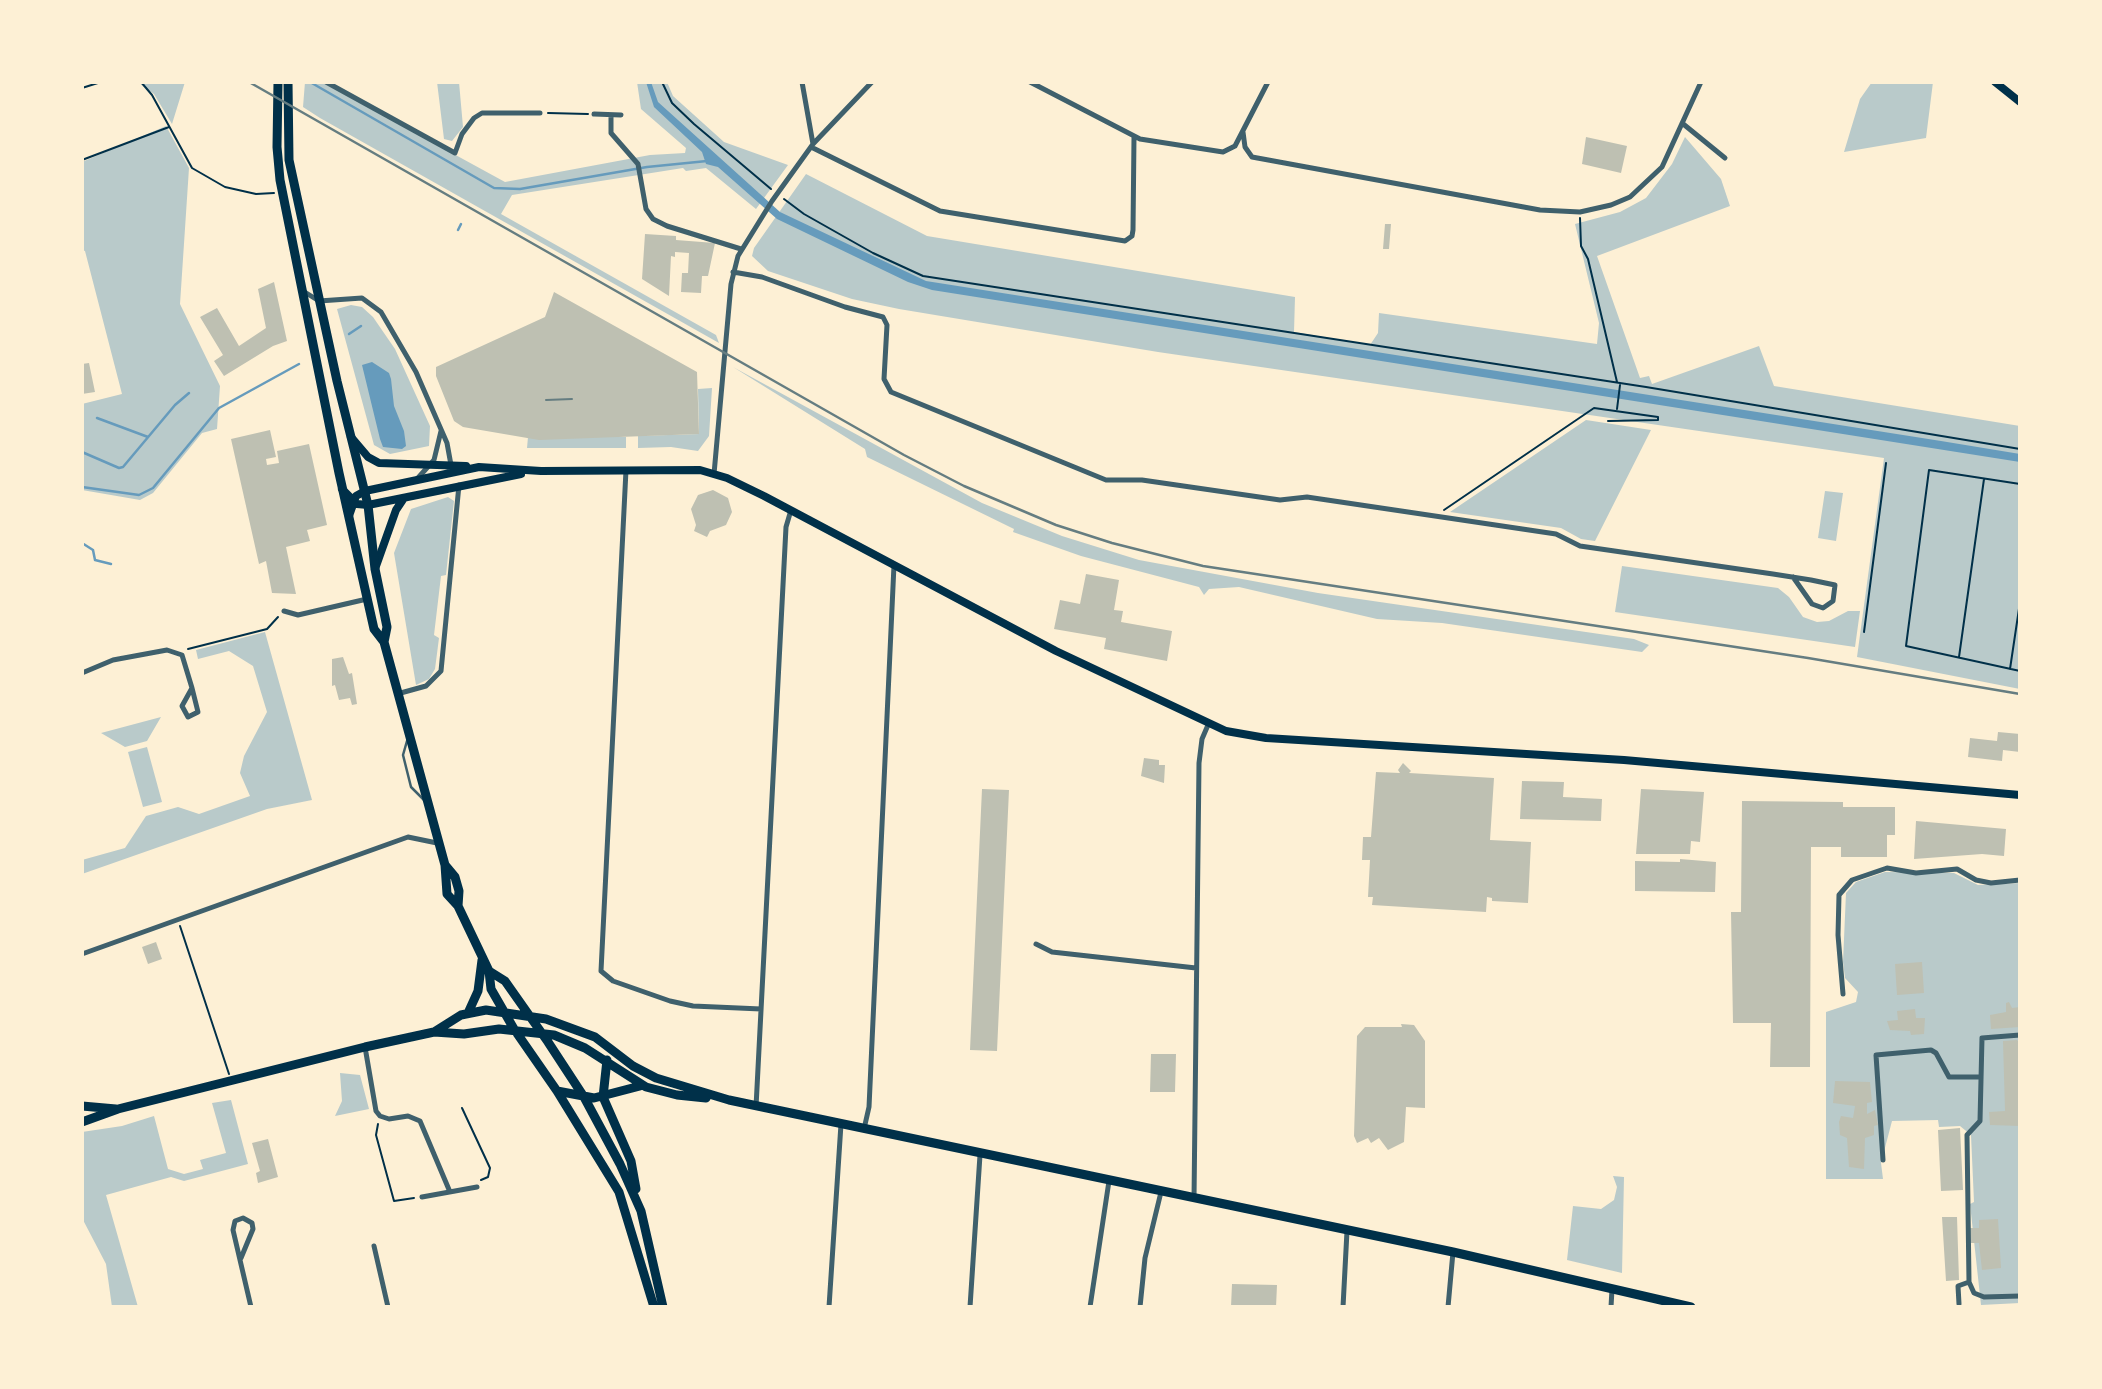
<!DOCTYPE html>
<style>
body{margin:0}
#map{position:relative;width:2102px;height:1389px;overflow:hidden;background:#fdf0d5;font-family:Merriweather,serif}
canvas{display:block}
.frame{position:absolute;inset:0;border:84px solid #fdf0d5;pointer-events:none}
</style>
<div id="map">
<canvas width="2102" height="1389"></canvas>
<div class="frame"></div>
</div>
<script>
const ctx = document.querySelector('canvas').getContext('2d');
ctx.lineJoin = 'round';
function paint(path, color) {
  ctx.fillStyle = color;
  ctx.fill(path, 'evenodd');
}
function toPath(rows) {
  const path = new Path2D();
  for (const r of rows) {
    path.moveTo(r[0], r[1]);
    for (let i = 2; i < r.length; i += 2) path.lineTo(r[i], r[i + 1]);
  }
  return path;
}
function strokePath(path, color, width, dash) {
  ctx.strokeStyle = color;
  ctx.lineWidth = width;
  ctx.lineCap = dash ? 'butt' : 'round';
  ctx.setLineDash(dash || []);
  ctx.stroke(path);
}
paint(toPath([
 [138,82,185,82,172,124,154,94],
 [305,82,322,82,505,182,650,155,685,153,686,148,641,109,637,82,667,82,673,96,724,142,788,165,756,209,706,168,686,171,683,168,512,195,501,214,716,335,719,343,320,118,303,107],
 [437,82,459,82,463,127,452,141,444,139],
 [1872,82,1933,82,1926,138,1844,152,1860,99],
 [166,126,189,168,180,304,220,386,217,429,202,433,153,493,140,500,82,490,82,404,122,394,85,251,82,250,82,162],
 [1685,137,1721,179,1730,206,1597,256,1640,378,1649,376,1652,384,1759,346,1774,386,2020,426,2020,689,1857,657,1884,458,1158,352,899,309,852,299,768,271,752,256,754,248,806,174,927,236,1295,297,1294,332,1370,345,1378,333,1379,313,1597,344,1599,323,1575,224,1620,212,1646,198,1672,164],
 [351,305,362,307,373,317,395,349,430,426,429,446,390,454,374,445,337,309],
 [733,367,982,503,1062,536,1139,560,1318,593,1634,639,1649,645,1642,652,1442,623,1377,619,1239,587,1209,589,1204,595,1199,587,1081,556,1013,532,1014,529,867,457,865,449],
 [712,388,709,436,698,451,671,447,638,448,638,436,699,434,698,389],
 [1586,420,1651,430,1595,541,1581,539,1561,528,1450,512],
 [528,437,626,437,626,448,527,448],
 [1825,491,1843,493,1836,541,1818,538],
 [448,497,454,501,446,575,441,576,434,635,439,638,435,669,429,679,416,685,394,553,411,509],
 [1622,566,1778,588,1789,597,1803,617,1817,622,1829,621,1848,611,1860,611,1855,647,1615,612],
 [265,632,312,800,267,809,82,874,82,860,125,848,146,816,178,807,199,814,250,796,240,773,244,756,267,712,253,666,229,651,198,659,196,650],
 [161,717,147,741,125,747,101,733],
 [147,747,162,802,143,807,128,752],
 [1885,872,1954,873,1978,885,2020,883,2020,1303,1981,1305,1970,1204,1974,1202,1971,1135,1960,1126,1939,1127,1938,1120,1892,1121,1881,1163,1883,1179,1826,1179,1826,1012,1856,1002,1858,992,1845,978,1843,962,1846,893,1856,882],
 [340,1073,360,1075,369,1109,335,1116,342,1101],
 [231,1100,248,1164,184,1181,171,1177,106,1195,138,1307,112,1307,106,1264,82,1218,82,1132,122,1126,154,1116,168,1169,184,1174,203,1169,200,1160,226,1153,212,1103],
 [1613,1176,1624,1177,1622,1273,1567,1260,1573,1206,1601,1209,1614,1200,1617,1187]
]), '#b9caca');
paint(toPath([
 [646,82,651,82,658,102,780,212,926,281,1941,441,2020,454,2020,462,932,290,908,282,777,219,718,167,706,164,702,152,654,107],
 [372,362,389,373,391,379,394,406,404,431,406,446,402,449,383,447,380,439,362,365]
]), '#669bbc');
strokePath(toPath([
 [310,82,494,188,520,189,647,167,707,161],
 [458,230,461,224],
 [349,334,361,326],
 [97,418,148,437],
 [82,452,119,468,123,467,175,405,189,393],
 [82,487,139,495,153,488,219,408,299,364],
 [82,543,93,550,95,560,111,564]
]), '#669bbc', 2.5);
paint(toPath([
 [1586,137,1627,146,1621,173,1582,164],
 [1385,224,1391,224,1389,249,1383,249],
 [645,234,676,236,676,240,715,243,708,276,702,276,701,293,681,292,682,273,688,273,689,253,675,252,675,257,671,256,669,296,642,279],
 [274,282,287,341,273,346,224,376,214,361,223,355,200,317,217,308,239,346,266,328,258,289],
 [554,292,697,372,699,434,539,440,463,427,454,421,436,376,436,367,545,317],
 [89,363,95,392,82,394,82,364],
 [270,430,276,457,266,459,267,465,279,463,277,451,309,444,327,525,307,530,310,541,286,547,296,594,272,593,266,561,259,564,231,439],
 [713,490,728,498,732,512,726,525,710,531,707,537,694,531,696,525,691,509,698,495],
 [1086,574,1119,580,1114,610,1123,611,1121,622,1172,631,1167,661,1104,649,1106,638,1054,629,1060,600,1080,604],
 [343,657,349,674,352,673,357,704,352,705,350,698,339,700,335,685,332,686,332,659],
 [1998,732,2020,734,2020,752,2003,750,2002,761,1968,757,1970,738,1997,741],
 [1144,758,1159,760,1159,765,1165,765,1164,783,1141,776],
 [1403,763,1411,771,1409,773,1494,778,1490,840,1531,842,1528,903,1492,901,1492,898,1487,897,1486,912,1372,905,1373,897,1368,897,1370,860,1362,860,1363,837,1371,837,1376,772,1400,773,1398,770],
 [1522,781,1564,782,1563,797,1602,799,1601,821,1520,819],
 [982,789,1009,790,997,1051,970,1050],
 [1641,789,1704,792,1700,842,1691,841,1690,854,1636,854],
 [1742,801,1843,802,1843,807,1895,807,1895,835,1887,835,1887,857,1841,857,1841,847,1811,847,1810,1067,1770,1067,1771,1023,1733,1023,1731,912,1741,912],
 [1916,821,2006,829,2004,856,1982,854,1914,859],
 [1680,859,1716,862,1715,892,1635,891,1635,861,1680,862],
 [156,942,162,959,148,964,142,947],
 [1922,962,1924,993,1897,995,1895,964],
 [2009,1002,2012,1008,2020,1007,2020,1027,1991,1029,1990,1015,2006,1012,2006,1003],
 [1915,1009,1916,1018,1925,1018,1924,1034,1911,1035,1910,1031,1890,1030,1887,1021,1898,1020,1897,1011],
 [1401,1024,1414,1025,1425,1041,1425,1108,1406,1107,1404,1142,1388,1150,1379,1138,1371,1143,1368,1138,1357,1143,1354,1136,1357,1036,1365,1027,1402,1027],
 [2017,1040,2020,1044,2020,1126,1990,1125,1989,1112,2005,1111,2003,1041],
 [1151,1054,1176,1054,1175,1092,1150,1092],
 [1835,1081,1870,1082,1872,1102,1867,1103,1867,1114,1875,1110,1878,1125,1874,1126,1874,1135,1865,1138,1864,1169,1849,1167,1847,1138,1840,1135,1839,1122,1841,1116,1853,1118,1855,1106,1833,1103],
 [1960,1128,1963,1190,1941,1191,1938,1130],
 [268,1139,278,1177,258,1183,256,1173,260,1171,252,1143],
 [1942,1217,1957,1217,1959,1280,1946,1281],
 [1998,1219,2001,1268,1982,1270,1979,1243,1971,1243,1970,1228,1979,1228,1979,1220],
 [1232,1284,1277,1285,1276,1307,1231,1307]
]), '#bec0b2');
strokePath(toPath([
 [141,82,152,95,192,168,225,187,256,194,274,193],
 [662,82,672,103,694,124,771,189],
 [82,88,101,82],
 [548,113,588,114],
 [82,160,169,127],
 [784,199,804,214,873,253,923,276,1646,387,2020,449],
 [1580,218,1581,246,1588,259,1617,382],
 [1617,409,1620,385],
 [2020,484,1929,470,1906,646,2020,671],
 [1444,510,1594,408,1658,417,1658,420,1608,421],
 [1864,632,1886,463],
 [188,649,267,629,278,617],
 [1959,657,1984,479],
 [2010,669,2020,602],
 [180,926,229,1074],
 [462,1108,490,1168,488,1177,481,1180],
 [378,1124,376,1135,394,1201,414,1198]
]), '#003049', 2);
strokePath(toPath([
 [407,741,403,755,411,787,424,800]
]), '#3f606c', 2.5);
strokePath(toPath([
 [326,82,455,153,462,134,474,118,482,113,540,113],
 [802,82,813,144],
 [1030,82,1140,139,1223,152,1235,146,1268,82],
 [594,114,621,115],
 [611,115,611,133,638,164,646,209,653,219,667,226,741,249],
 [1682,123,1725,158],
 [1243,132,1245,147,1252,157,1540,210,1580,212,1611,205,1630,197,1662,167,1701,82],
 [811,147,940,211,1125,241,1132,236,1133,230,1134,137],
 [733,272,762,277,845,307,883,317,887,325,884,379,891,392,1106,480,1142,480,1280,500,1307,497,1556,534,1580,546,1773,574,1811,580,1835,585,1833,601,1823,608,1812,604,1793,577],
 [303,291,319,301,362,298,381,312,416,372,447,443,451,465],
 [626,470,601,971,613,981,670,1001,693,1006,761,1009],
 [714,474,731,284,738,256,772,201,813,144,872,82],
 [417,479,434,460,441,431],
 [284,611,298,615,367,599],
 [82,673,113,660,167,650,182,655,192,688,182,706,188,717,198,712,192,688],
 [397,694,426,686,441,671,459,485],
 [1036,944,1052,952,1196,968],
 [82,954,408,837,437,843],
 [1843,994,1838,935,1839,895,1852,880,1887,868,1916,873,1957,869,1976,880,1991,883,2020,880],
 [1982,1038,1980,1121,1967,1135,1969,1282,1974,1293,1984,1297,2020,1296],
 [1982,1038,2020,1035],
 [365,1047,376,1111,380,1116,389,1119,408,1116,420,1121,450,1192],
 [756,1107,786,527,791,510],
 [864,1129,869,1107,894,565],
 [1883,1160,1876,1055,1931,1050,1936,1053,1949,1077,1981,1077],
 [422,1197,477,1187],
 [1194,1199,1199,763,1202,739,1208,725],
 [374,1246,388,1307],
 [241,1258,253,1229,252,1223,243,1218,235,1221,233,1230,251,1307],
 [1959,1304,1958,1286,1969,1282],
 [829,1307,841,1124],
 [970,1307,980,1155],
 [1090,1307,1109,1181],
 [1140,1307,1145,1258,1161,1192],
 [1343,1307,1347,1231],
 [1448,1307,1453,1252],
 [1611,1307,1612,1289]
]), '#3f606c', 5);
strokePath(toPath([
 [1995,82,2020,102],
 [351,437,368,457,379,463,466,466],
 [342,489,357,504,368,505,521,474],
 [349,516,356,496,365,491,479,467,541,471,700,470,727,478,764,496,1056,651,1226,731,1266,738,1624,760,2020,795],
 [375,569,396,510,404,498]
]), '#003049', 8);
strokePath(toPath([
 [278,82,277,147,280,180,339,473,374,629,384,642,445,865,447,894,458,906,489,971,491,989,514,1029,557,1091,619,1192,654,1307],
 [288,82,289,160,337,381,368,505,375,569,387,627,384,642],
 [445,865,455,877,459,891,458,906],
 [489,971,505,981,548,1042,584,1097,620,1164,641,1211,663,1307],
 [468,1013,478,991,482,960],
 [434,1032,461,1015,486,1010,546,1019,595,1037,633,1066,656,1078,729,1100,1453,1252,1691,1307],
 [607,1060,603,1097,631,1161,636,1189],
 [557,1091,594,1098,640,1086],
 [82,1106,116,1109],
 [82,1122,118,1109,365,1047,434,1032,464,1034,499,1029,554,1035,585,1048,646,1087,677,1095,706,1098]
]), '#003049', 9);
strokePath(toPath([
 [546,400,572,399]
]), '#657d81', 2);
strokePath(toPath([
 [249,82,904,455,964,486,1056,525,1112,543,1203,566,1808,658,2020,694]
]), '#657d81', 2.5);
</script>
